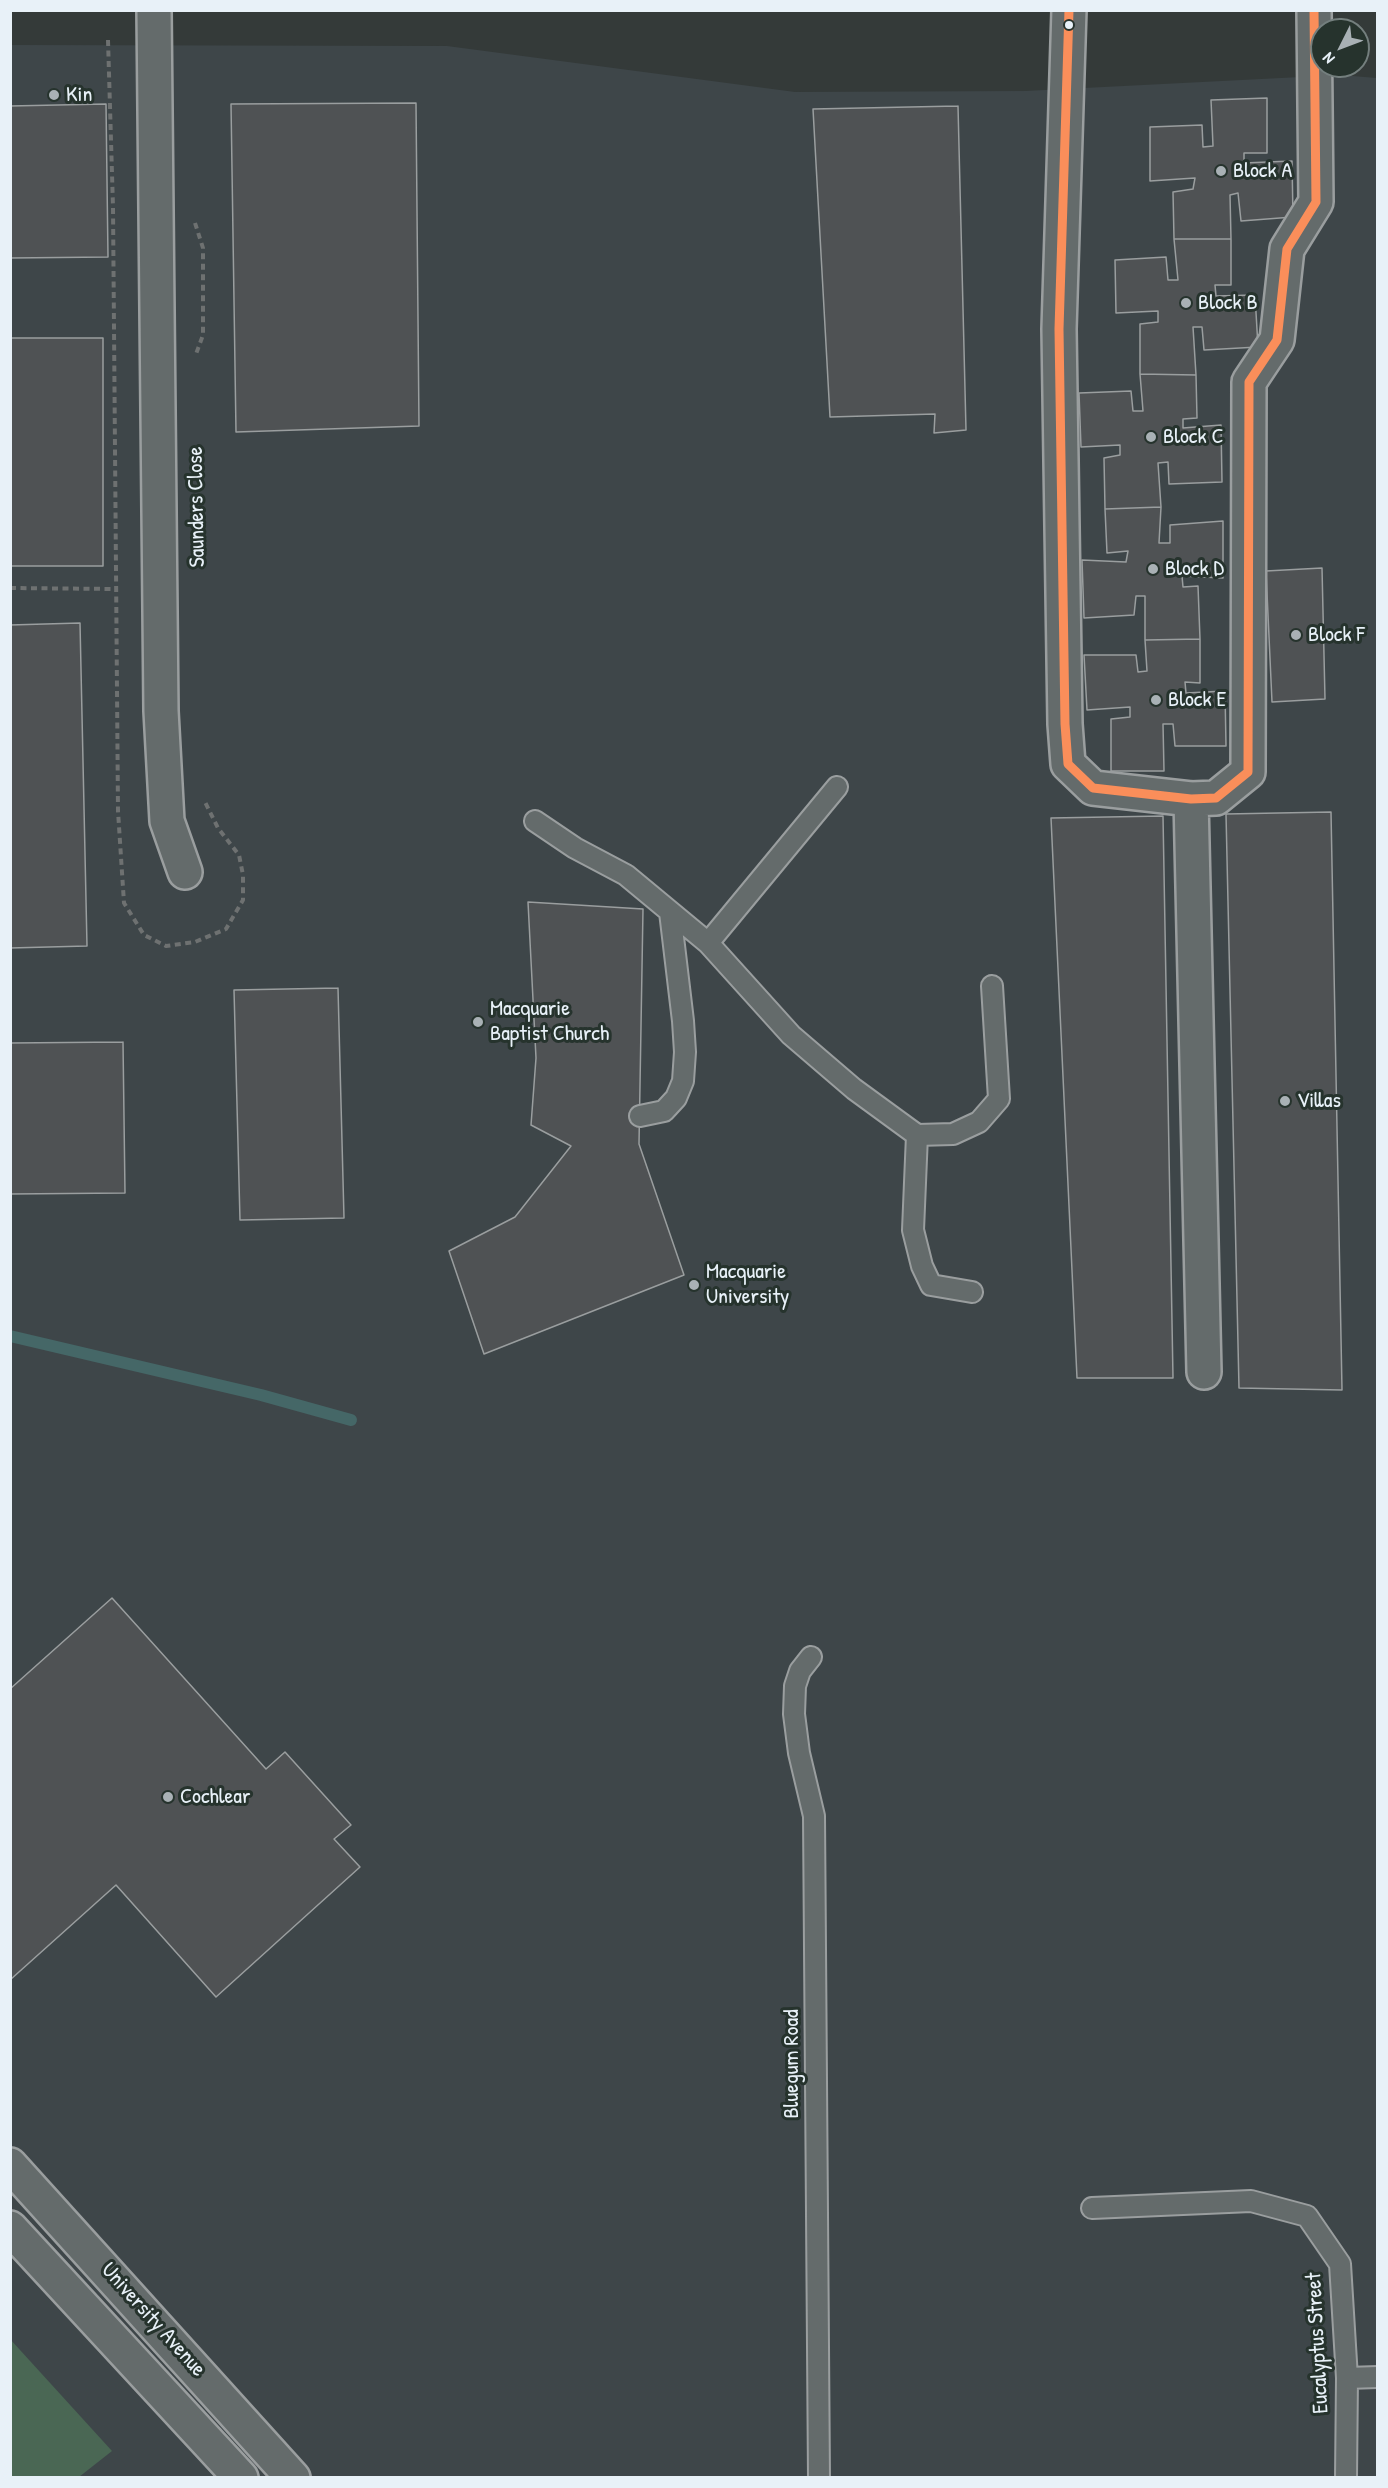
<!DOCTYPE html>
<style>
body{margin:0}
#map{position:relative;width:1388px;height:2488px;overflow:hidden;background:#343a39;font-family:"Patrick Hand",sans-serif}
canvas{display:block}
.frame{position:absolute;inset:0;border:12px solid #e8f1f8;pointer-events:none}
.north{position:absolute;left:1310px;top:18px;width:60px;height:60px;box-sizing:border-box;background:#26332d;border:2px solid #747f7e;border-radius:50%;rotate:228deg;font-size:16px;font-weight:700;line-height:24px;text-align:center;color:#e8f1f8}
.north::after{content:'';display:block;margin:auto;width:21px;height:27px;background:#a9b1b5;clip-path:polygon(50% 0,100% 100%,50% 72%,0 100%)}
</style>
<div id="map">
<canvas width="1388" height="2488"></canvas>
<div class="frame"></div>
<div class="north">N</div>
</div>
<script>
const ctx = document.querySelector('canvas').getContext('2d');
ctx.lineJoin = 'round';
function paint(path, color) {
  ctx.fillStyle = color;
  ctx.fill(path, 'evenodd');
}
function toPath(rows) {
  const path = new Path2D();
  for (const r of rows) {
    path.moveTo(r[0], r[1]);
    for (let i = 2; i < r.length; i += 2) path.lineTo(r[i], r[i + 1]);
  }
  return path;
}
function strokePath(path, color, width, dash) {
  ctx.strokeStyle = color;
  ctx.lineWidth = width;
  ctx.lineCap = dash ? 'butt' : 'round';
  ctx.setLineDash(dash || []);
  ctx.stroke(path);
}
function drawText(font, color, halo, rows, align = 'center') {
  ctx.font = font + ' "Patrick Hand",sans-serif';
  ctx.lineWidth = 6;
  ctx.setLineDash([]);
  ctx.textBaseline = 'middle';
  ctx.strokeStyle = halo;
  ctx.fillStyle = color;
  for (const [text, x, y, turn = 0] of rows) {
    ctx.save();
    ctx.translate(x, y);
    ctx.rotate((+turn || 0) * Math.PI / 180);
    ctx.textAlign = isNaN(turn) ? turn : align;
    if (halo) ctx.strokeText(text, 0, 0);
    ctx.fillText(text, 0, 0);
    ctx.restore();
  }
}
paint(toPath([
 [11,45,447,46,795,92,1025,91,1340,75,1377,78,1377,2477,11,2478]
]), '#3e4649');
paint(toPath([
 [10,2339,112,2451,79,2477,11,2477]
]), '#4a6754');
strokePath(toPath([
 [10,1336,261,1395,351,1420]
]), '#456767', 12);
const building = toPath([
 [1267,98,1267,153,1244,153,1244,163,1292,161,1293,217,1241,221,1238,193,1230,195,1231,239,1174,239,1173,192,1193,189,1195,178,1150,181,1150,127,1202,125,1203,147,1213,146,1211,100,1267,98],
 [416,103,419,426,236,432,231,104,416,103],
 [106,104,108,257,10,258,10,106,106,104],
 [958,106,966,430,934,433,935,414,830,417,813,109,958,106],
 [1174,239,1231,239,1231,285,1215,285,1216,296,1255,295,1258,347,1204,350,1202,327,1193,327,1196,375,1140,374,1140,324,1158,322,1158,311,1116,313,1115,260,1166,257,1168,280,1178,280,1174,239],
 [10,338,103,338,103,566,10,566,10,338],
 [1140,374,1196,375,1197,418,1183,419,1183,428,1221,425,1222,482,1169,484,1168,462,1158,463,1161,507,1105,509,1104,458,1120,455,1120,445,1081,447,1079,393,1131,391,1133,411,1143,411,1140,374],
 [1161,507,1159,543,1170,543,1170,525,1223,521,1223,578,1182,576,1183,587,1198,586,1200,639,1145,640,1145,596,1136,596,1134,615,1084,618,1082,560,1126,562,1128,551,1107,553,1105,509,1161,507],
 [1322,568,1325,699,1272,702,1266,571,1322,568],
 [80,623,87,946,10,948,10,625,80,623],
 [1200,639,1200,683,1185,682,1186,693,1225,691,1226,746,1175,746,1173,724,1163,724,1164,771,1111,771,1111,719,1130,717,1130,707,1087,710,1084,655,1136,655,1138,672,1147,671,1145,640,1200,639],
 [1331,812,1342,1390,1239,1388,1226,814,1331,812],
 [1163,816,1173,1378,1077,1378,1051,818,1163,816],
 [528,902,643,909,639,1144,684,1275,484,1354,449,1251,515,1217,571,1146,531,1125,536,1058,528,902],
 [338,988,344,1218,240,1220,234,990,338,988],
 [123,1042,125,1193,10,1194,10,1043,123,1042],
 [112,1598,266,1769,285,1752,351,1825,334,1839,360,1867,216,1997,116,1885,10,1980,10,1689,112,1598]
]);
paint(building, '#4f5254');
strokePath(building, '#9a9e9f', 1.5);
const lane = toPath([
 [535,821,575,848,626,875,708,943,791,1035,854,1089,917,1135,953,1134,979,1122,999,1099,992,986],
 [708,943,837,787],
 [640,1116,664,1111,676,1098,683,1081,685,1052,683,1021,670,912],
 [917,1135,913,1230,922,1266,931,1285,972,1292],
 [811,1657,800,1671,795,1686,794,1714,799,1753,814,1816,819,2478],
 [1092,2208,1251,2201,1307,2216,1340,2264,1347,2378,1346,2478],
 [1347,2378,1378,2377]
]);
const street = toPath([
 [154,10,161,711,167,821,185,872],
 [1069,10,1059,329,1065,724,1068,764,1093,788,1191,799,1216,798,1248,772,1249,382,1277,340,1287,249,1316,202,1314,10],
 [1191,799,1204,1372],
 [10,2165,293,2478],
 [10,2228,241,2478]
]);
strokePath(lane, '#9a9e9f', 24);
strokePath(street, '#9a9e9f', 38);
strokePath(toPath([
 [108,40,113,207,118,811,124,903,144,935,166,946,195,942,226,929,243,900,243,875,239,855,218,828,205,802],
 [195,223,203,248,203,335,196,354],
 [10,588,117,589]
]), '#6e7171', 4, [6, 4.5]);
strokePath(lane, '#646b6b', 20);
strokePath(street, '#646b6b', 33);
strokePath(toPath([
 [1069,10,1059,329,1065,724,1068,764,1093,788,1191,799,1216,798,1248,772,1249,382,1277,340,1287,249,1316,202,1314,10]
]), '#fa8e5a', 9);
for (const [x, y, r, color] of [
 [1069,25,5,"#e8f1f8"],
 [54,95,6,"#a9b1b5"],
 [1221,171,6,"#a9b1b5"],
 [1186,303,6,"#a9b1b5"],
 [1151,437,6,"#a9b1b5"],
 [1153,569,6,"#a9b1b5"],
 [1296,635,6,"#a9b1b5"],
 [1156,700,6,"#a9b1b5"],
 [478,1022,6,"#a9b1b5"],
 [1285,1101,6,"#a9b1b5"],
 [694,1285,6,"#a9b1b5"],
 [168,1797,6,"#a9b1b5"]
]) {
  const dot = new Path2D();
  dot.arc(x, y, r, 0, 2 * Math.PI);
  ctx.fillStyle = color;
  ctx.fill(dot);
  strokePath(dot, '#26332d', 2);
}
drawText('22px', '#e8f1f8', '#26332d', [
 ["Kin",66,95],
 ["Block A",1233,171],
 ["Block B",1198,303],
 ["Block C",1163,437],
 ["Block D",1165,569],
 ["Block F",1308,635],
 ["Block E",1168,700],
 ["Macquarie",490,1009],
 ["Baptist Church",490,1034],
 ["Villas",1297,1101],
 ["Macquarie",706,1272],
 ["University",706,1297],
 ["Cochlear",180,1797]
], 'left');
drawText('22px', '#e8f1f8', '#26332d', [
 ["Saunders Close",197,507,-91],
 ["Bluegum Road",792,2064,-90],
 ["University Avenue",153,2320,48],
 ["Eucalyptus Street",1318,2343,-93]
]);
</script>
